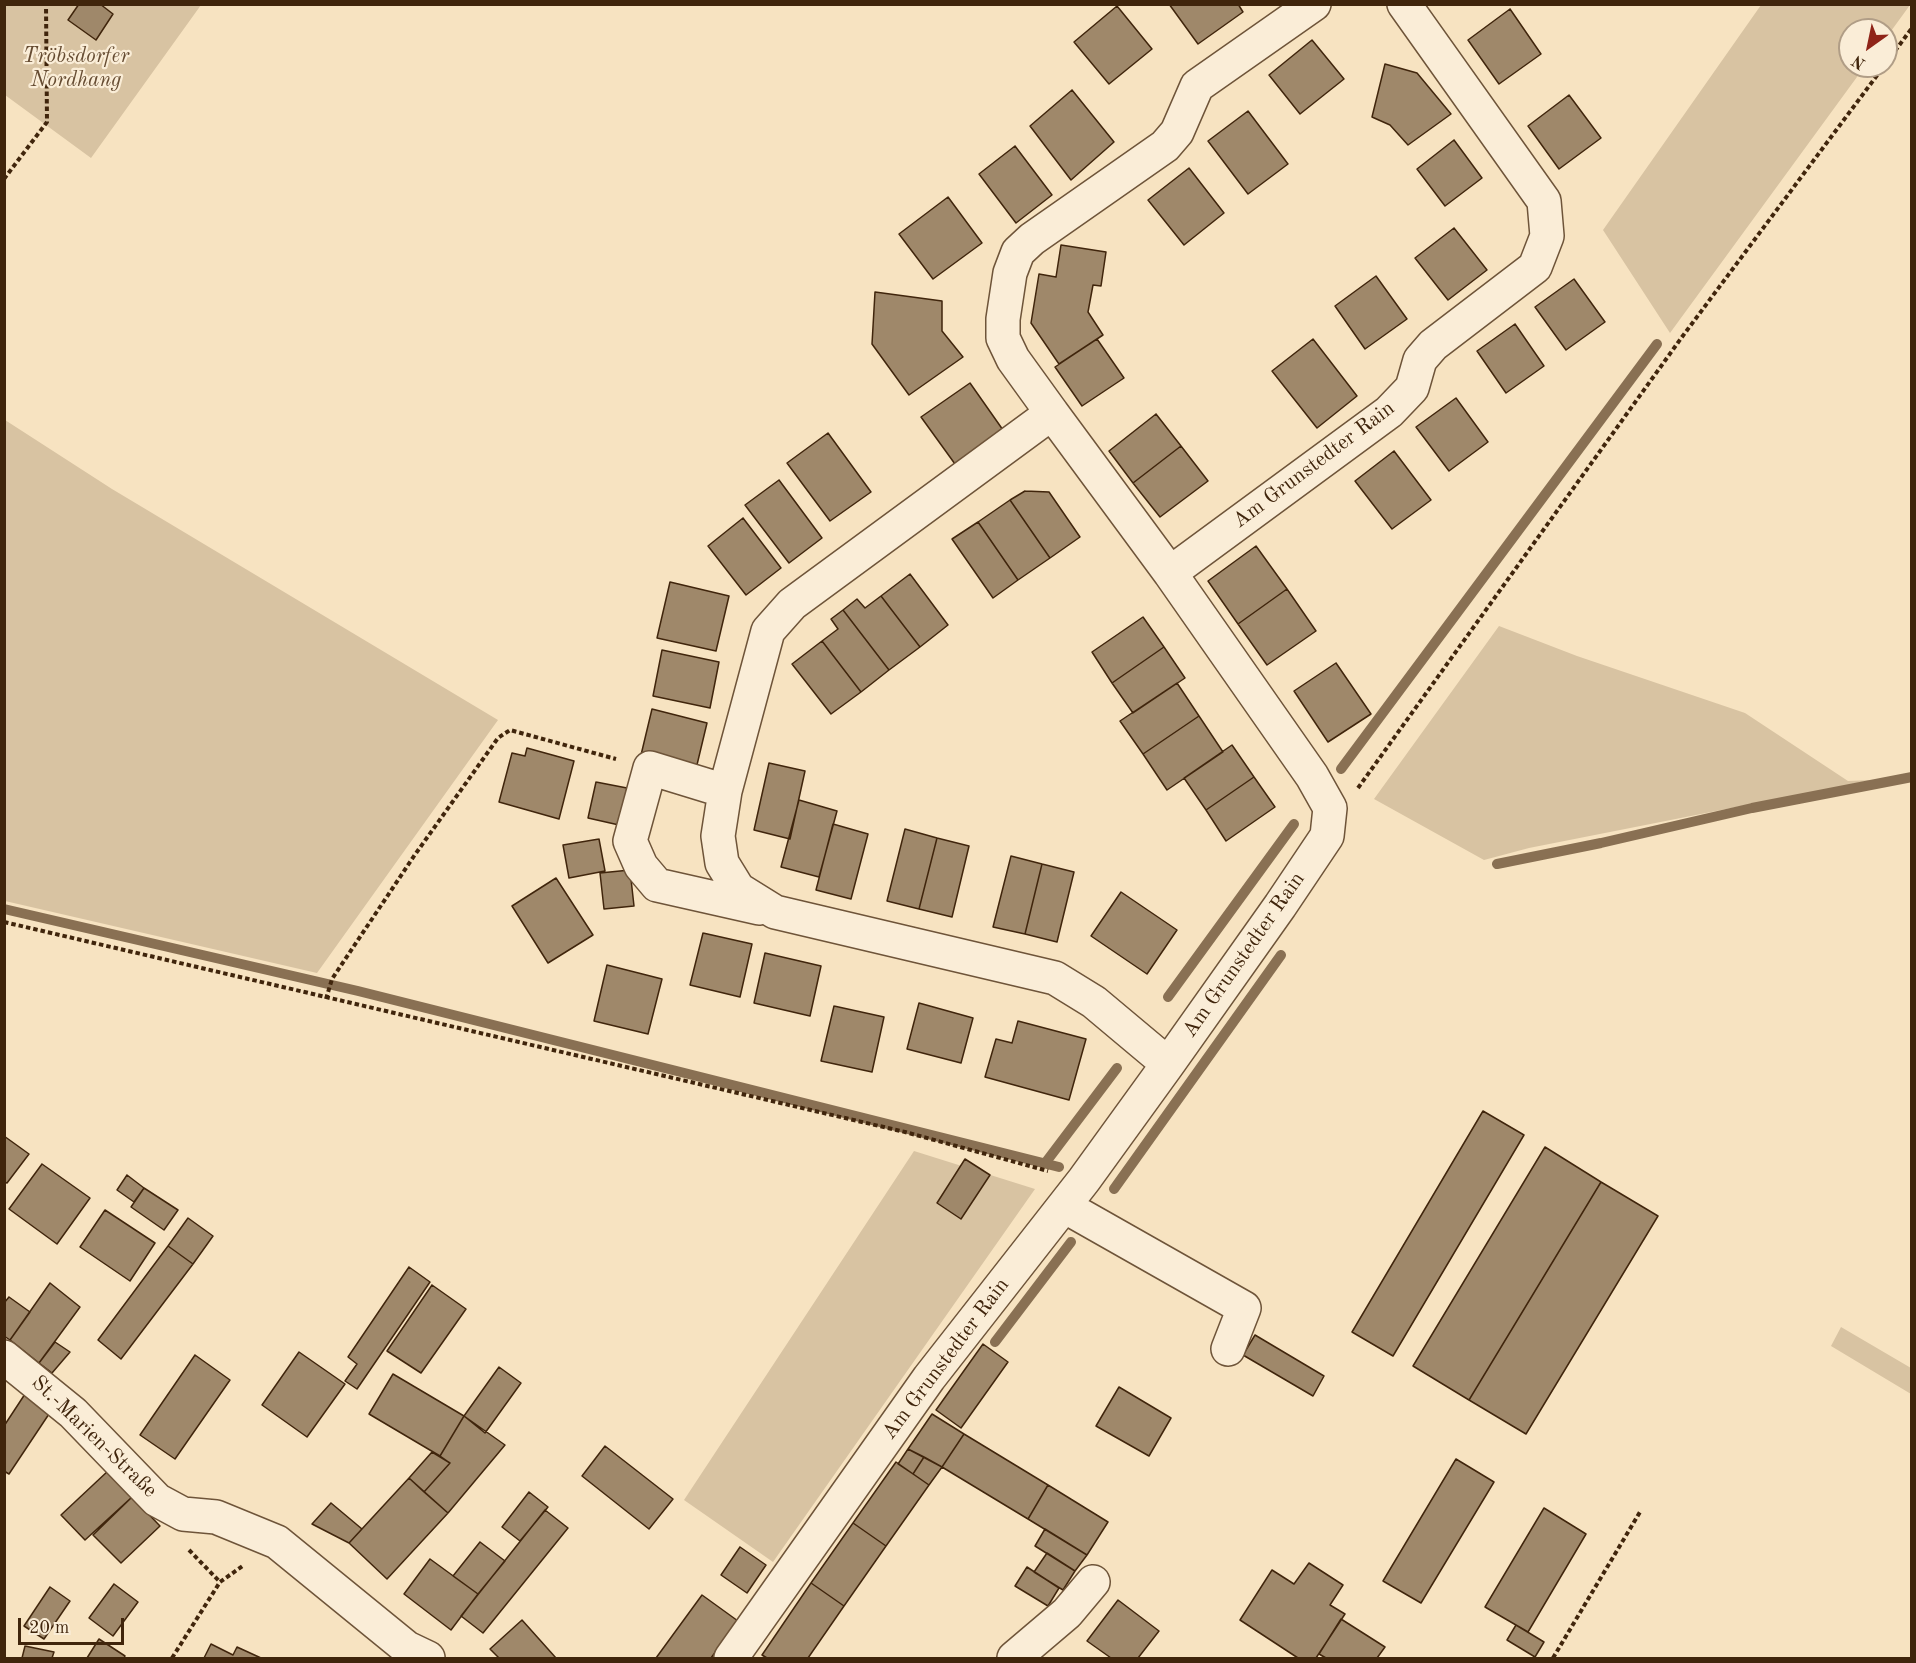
<!DOCTYPE html>
<meta charset="utf-8">
<style>
body{margin:0}
#map{position:relative;width:1916px;height:1663px;overflow:hidden;background:#f7e3c1;font-family:"Old Standard TT",serif}
canvas{display:block}
.frame{position:absolute;inset:0;border:6px solid #40250c;pointer-events:none}
.north{position:absolute;left:1838px;top:18px;width:60px;height:60px;box-sizing:border-box;background:#faedd7;border:2px solid #b09d86;border-radius:50%;rotate:213deg;font-size:16px;font-weight:700;line-height:24px;text-align:center;color:#40250c}
.north::after{content:'';display:block;margin:auto;width:21px;height:27px;background:#8f2418;clip-path:polygon(50% 0,100% 100%,50% 72%,0 100%)}
.scale{position:absolute;left:18px;top:1618px;width:106px;height:27px;box-sizing:border-box;border:3px solid #40250c;border-top:0;padding-left:8px;font-size:18px;line-height:21px;white-space:nowrap;color:#40250c;-webkit-text-stroke:4px #faedd7;paint-order:stroke}
</style>
<div id="map">
<canvas width="1916" height="1663"></canvas>
<div class="frame"></div>
<div class="north">N</div>
<div class="scale">20 m</div>
</div>
<script>
const ctx = document.querySelector('canvas').getContext('2d');
ctx.lineJoin = 'round';
function paint(path, color) {
  ctx.fillStyle = color;
  ctx.fill(path, 'evenodd');
}
function toPath(rows) {
  const path = new Path2D();
  for (const r of rows) {
    path.moveTo(r[0], r[1]);
    for (let i = 2; i < r.length; i += 2) path.lineTo(r[i], r[i + 1]);
  }
  return path;
}
function strokePath(path, color, width, dash) {
  ctx.strokeStyle = color;
  ctx.lineWidth = width;
  ctx.lineCap = dash ? 'butt' : 'round';
  ctx.setLineDash(dash || []);
  ctx.stroke(path);
}
function drawText(font, color, halo, rows, align = 'center') {
  ctx.font = font + ' "Old Standard TT",serif';
  ctx.lineWidth = 4.5;
  ctx.setLineDash([]);
  ctx.textBaseline = 'middle';
  ctx.strokeStyle = halo;
  ctx.fillStyle = color;
  for (const [text, x, y, turn = 0] of rows) {
    ctx.save();
    ctx.translate(x, y);
    ctx.rotate((+turn || 0) * Math.PI / 180);
    ctx.textAlign = isNaN(turn) ? turn : align;
    if (halo) ctx.strokeText(text, 0, 0);
    ctx.fillText(text, 0, 0);
    ctx.restore();
  }
}
paint(toPath([
 [5,5,201,5,91,158,5,95],
 [1761,5,1910,5,1886,38,1886,30,1850,30,1850,66,1865,66,1670,333,1603,230],
 [5,420,112,489,498,720,317,973,5,901],
 [1499,626,1577,656,1745,713,1848,781,1873,780,1529,848,1484,860,1374,799],
 [914,1151,1035,1189,773,1562,684,1500],
 [1841,1327,1911,1368,1911,1394,1831,1346]
]), '#d8c3a2');
strokePath(toPath([
 [1341,769,1657,344],
 [1497,864,1601,843,1752,808,1912,777],
 [4,909,358,991,1059,1167],
 [1168,997,1294,824],
 [1046,1162,1117,1068],
 [1114,1189,1281,955],
 [995,1342,1071,1242]
]), '#897053', 10);
const building = toPath([
 [79,4,100,4,113,14,96,40,68,20,79,4],
 [1169,4,1238,4,1243,12,1198,44,1169,4],
 [1117,6,1152,49,1109,84,1074,42,1117,6],
 [1510,9,1541,54,1499,84,1468,40,1510,9],
 [1312,40,1344,79,1300,114,1269,75,1312,40],
 [1385,64,1417,73,1451,114,1408,145,1390,125,1372,117,1385,64],
 [1072,90,1114,142,1071,180,1030,126,1072,90],
 [1569,95,1601,138,1559,169,1528,126,1569,95],
 [1248,111,1288,164,1248,194,1208,141,1248,111],
 [1454,140,1482,178,1445,206,1417,169,1454,140],
 [1015,146,1052,195,1016,223,979,174,1015,146],
 [1189,168,1224,213,1184,245,1148,200,1189,168],
 [948,197,982,243,933,279,899,234,948,197],
 [1454,228,1487,270,1448,300,1415,258,1454,228],
 [1061,245,1106,252,1101,286,1093,285,1088,312,1103,335,1059,364,1031,323,1039,274,1056,277,1061,245],
 [1376,276,1407,319,1365,349,1335,306,1376,276],
 [1574,279,1605,322,1566,350,1535,307,1574,279],
 [875,292,942,301,942,331,963,357,909,395,872,344,875,292],
 [1515,324,1544,366,1506,393,1477,351,1515,324],
 [1097,339,1124,378,1082,406,1055,367,1097,339],
 [1313,339,1357,396,1317,428,1272,371,1313,339],
 [970,383,1003,430,955,464,921,417,970,383],
 [1456,398,1488,442,1449,471,1416,427,1456,398],
 [1156,414,1181,446,1133,483,1109,451,1156,414],
 [828,433,871,492,830,521,787,463,828,433],
 [1181,446,1208,481,1160,517,1133,483,1181,446],
 [1394,451,1431,500,1392,529,1355,481,1394,451],
 [779,480,822,538,789,563,745,505,779,480],
 [1025,491,1049,492,1080,537,1050,558,1010,500,1025,491],
 [1010,500,1050,558,1018,580,978,522,1010,500],
 [743,518,781,568,746,595,708,546,743,518],
 [978,522,1018,580,993,598,952,539,978,522],
 [1256,546,1287,589,1238,624,1208,581,1256,546],
 [910,574,948,625,920,647,881,596,910,574],
 [670,582,729,596,716,651,657,638,670,582],
 [1287,589,1316,631,1267,665,1238,624,1287,589],
 [881,596,920,647,889,670,843,610,857,599,865,608,881,596],
 [843,610,889,670,861,692,822,641,838,629,831,619,843,610],
 [1143,617,1164,647,1112,683,1092,652,1143,617],
 [822,641,861,692,831,714,792,664,822,641],
 [1164,647,1185,678,1133,713,1112,683,1164,647],
 [662,650,719,662,710,708,653,696,662,650],
 [1336,663,1371,714,1328,742,1294,691,1336,663],
 [1177,683,1199,716,1143,754,1120,721,1177,683],
 [652,709,707,723,696,769,641,755,652,709],
 [1199,716,1223,752,1167,790,1143,754,1199,716],
 [1232,745,1254,777,1206,810,1184,778,1232,745],
 [527,748,574,761,559,819,499,802,512,753,525,756,527,748],
 [769,763,805,771,790,839,754,830,769,763],
 [1254,777,1275,807,1226,841,1206,810,1254,777],
 [596,782,627,788,619,825,588,818,596,782],
 [799,800,837,811,819,877,781,867,799,800],
 [833,824,868,834,851,899,816,890,833,824],
 [905,829,937,838,919,909,887,901,905,829],
 [937,838,969,846,952,917,919,909,937,838],
 [599,839,605,871,569,878,563,845,599,839],
 [1011,856,1042,864,1025,934,993,927,1011,856],
 [1042,864,1074,872,1057,942,1025,934,1042,864],
 [630,870,634,906,604,909,600,873,630,870],
 [556,878,593,935,548,963,512,906,556,878],
 [1121,892,1177,930,1147,974,1091,936,1121,892],
 [703,933,752,944,740,997,690,985,703,933],
 [765,953,821,966,810,1016,754,1003,765,953],
 [607,965,662,979,648,1034,594,1021,607,965],
 [919,1003,973,1018,961,1063,907,1049,919,1003],
 [834,1006,884,1017,872,1072,821,1061,834,1006],
 [1018,1021,1086,1039,1069,1100,985,1077,996,1039,1012,1043,1018,1021],
 [1483,1111,1524,1135,1393,1356,1352,1332,1483,1111],
 [4,1136,29,1154,7,1183,4,1182,4,1136],
 [1545,1147,1601,1182,1469,1400,1413,1366,1545,1147],
 [965,1159,990,1175,961,1219,937,1203,965,1159],
 [42,1164,90,1198,57,1244,9,1209,42,1164],
 [127,1175,144,1188,134,1202,117,1190,127,1175],
 [1601,1182,1658,1216,1526,1434,1469,1400,1601,1182],
 [144,1188,178,1210,164,1230,131,1207,144,1188],
 [105,1210,155,1243,130,1281,80,1247,105,1210],
 [188,1218,213,1236,193,1264,168,1246,188,1218],
 [168,1246,193,1264,121,1359,98,1340,168,1246],
 [409,1267,430,1282,357,1389,345,1381,357,1364,348,1357,409,1267],
 [50,1283,80,1307,39,1363,10,1340,50,1283],
 [432,1285,466,1309,421,1373,387,1351,432,1285],
 [9,1297,30,1312,10,1340,4,1336,4,1303,9,1297],
 [1255,1335,1324,1376,1313,1396,1243,1355,1255,1335],
 [55,1342,70,1352,52,1373,39,1363,55,1342],
 [983,1344,1008,1362,961,1428,936,1410,983,1344],
 [299,1352,345,1384,307,1437,262,1405,299,1352],
 [195,1355,230,1380,175,1459,140,1435,195,1355],
 [499,1367,521,1383,485,1433,464,1416,499,1367],
 [393,1374,464,1416,440,1456,369,1414,393,1374],
 [1119,1387,1171,1418,1149,1456,1096,1426,1119,1387],
 [25,1394,51,1411,9,1474,4,1471,4,1426,25,1394],
 [932,1414,964,1434,942,1467,908,1449,932,1414],
 [464,1416,505,1445,448,1513,424,1492,450,1463,440,1456,464,1416],
 [964,1434,1048,1485,1028,1519,942,1467,964,1434],
 [605,1446,673,1499,649,1529,582,1476,605,1446],
 [908,1449,924,1457,913,1474,898,1464,908,1449],
 [432,1452,450,1463,424,1492,409,1478,432,1452],
 [924,1457,942,1467,929,1485,913,1474,924,1457],
 [1456,1459,1494,1482,1421,1603,1383,1581,1456,1459],
 [896,1462,929,1485,886,1546,853,1523,896,1462],
 [109,1470,132,1497,85,1540,61,1515,109,1470],
 [409,1478,448,1513,387,1579,349,1543,409,1478],
 [1048,1485,1108,1522,1087,1555,1028,1519,1048,1485],
 [529,1492,548,1507,520,1541,502,1527,529,1492],
 [132,1497,160,1526,121,1563,93,1535,132,1497],
 [331,1503,362,1529,349,1543,312,1524,331,1503],
 [1544,1508,1586,1534,1528,1632,1485,1607,1544,1508],
 [545,1510,568,1528,483,1633,461,1616,545,1510],
 [853,1523,886,1546,844,1606,811,1583,853,1523],
 [1045,1529,1087,1555,1075,1571,1035,1546,1045,1529],
 [480,1542,505,1561,478,1594,453,1576,480,1542],
 [740,1547,766,1565,747,1593,721,1575,740,1547],
 [1047,1553,1075,1571,1063,1590,1034,1572,1047,1553],
 [430,1559,478,1594,451,1630,404,1594,430,1559],
 [1309,1563,1343,1585,1330,1605,1345,1614,1316,1658,1298,1658,1240,1620,1272,1570,1294,1584,1309,1563],
 [1027,1567,1059,1588,1048,1606,1015,1586,1027,1567],
 [811,1583,844,1606,808,1658,767,1658,762,1655,811,1583],
 [114,1584,138,1602,113,1636,89,1618,114,1584],
 [50,1587,70,1601,44,1639,24,1626,50,1587],
 [702,1595,738,1621,711,1658,656,1658,702,1595],
 [1118,1600,1159,1631,1138,1658,1111,1658,1087,1641,1118,1600],
 [1341,1619,1385,1647,1377,1658,1326,1658,1319,1654,1341,1619],
 [522,1620,556,1658,499,1658,490,1649,522,1620],
 [1516,1625,1544,1642,1535,1657,1507,1640,1516,1625],
 [99,1639,125,1656,124,1658,87,1658,99,1639],
 [211,1644,233,1655,237,1647,261,1658,204,1658,211,1644],
 [25,1646,54,1652,52,1658,22,1658,25,1646]
]);
paint(building, '#9f886a');
strokePath(building, '#40250c', 1.5);
const minor = toPath([
 [1052,413,1013,359,1003,338,1003,319,1010,273,1018,252,1032,239,1165,146,1177,132,1197,86,1314,4],
 [1170,573,1389,412,1412,388,1420,360,1433,345,1535,267,1547,236,1544,201,1404,4],
 [725,791,650,768,630,841,641,866,657,885,759,908],
 [1064,1206,1244,1308,1228,1349],
 [4,1357,73,1413,157,1500,183,1514,216,1517,277,1542,407,1648,428,1658],
 [731,1658,929,1378,1084,1180,1168,1064,1280,906,1327,836,1330,808,1312,776,1170,573,1052,413,792,604,768,631,725,791,718,836,722,863,738,889,775,912,1055,978,1094,1002,1168,1064],
 [1014,1658,1067,1613,1093,1582]
]);
strokePath(minor, '#6e5439', 36);
strokePath(toPath([
 [1886,63,1912,28],
 [4,179,47,122,46,4],
 [1358,788,1682,337,1884,66],
 [4,922,905,1132,1048,1171],
 [326,999,332,979,414,856,498,738,510,730,616,759],
 [189,1550,220,1582],
 [172,1658,220,1582,244,1565],
 [1553,1658,1640,1512]
]), '#40250c', 4, [4.5, 3]);
strokePath(minor, '#faedd7', 33);
drawText('italic 21px', '#664c32', '#faedd7', [
 ["Tröbsdorfer",76,56],
 ["Nordhang",76,80]
]);
drawText('21px', '#40250c', '#faedd7', [
 ["Am Grunstedter Rain",1314,465,-37],
 ["Am Grunstedter Rain",1244,955,-55],
 ["Am Grunstedter Rain",946,1359,-53],
 ["St.-Marien-Straße",94,1437,44]
]);
</script>
